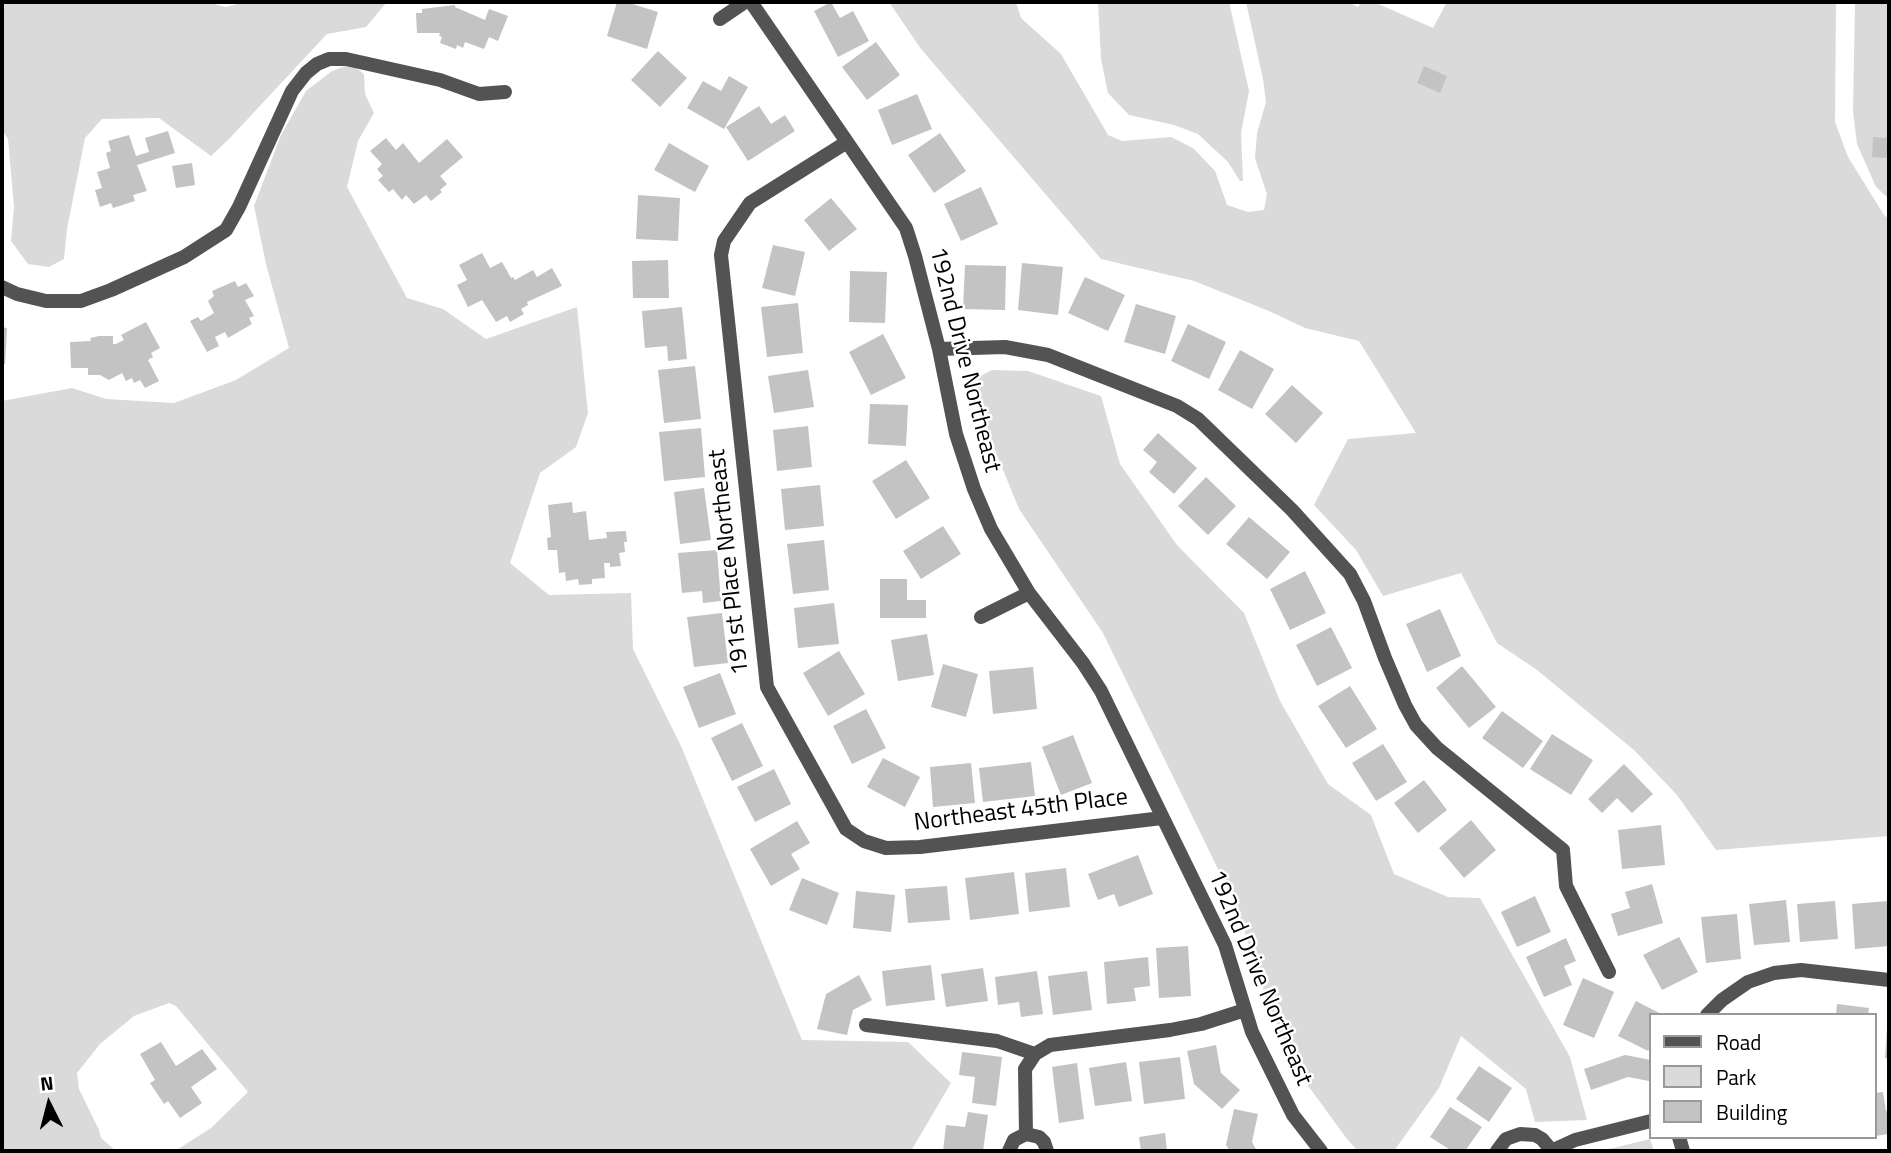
<!DOCTYPE html>
<style>
body{margin:0}
#map{position:relative;width:1891px;height:1153px;overflow:hidden;background:#fff;font-family:"Titillium Web",sans-serif}
canvas{display:block}
.frame{position:absolute;inset:0;border:4px solid #000;pointer-events:none}
.legend{position:absolute;left:1649px;top:1013px;width:228px;height:126px;box-sizing:border-box;background:#fff;border:2px solid #999;margin:0;padding:9px 12px;list-style:none;font-size:21px;color:#000}
.legend li{display:flex;align-items:center;gap:14px;height:35px}
.legend b{width:35px;border:2px solid #999}
.north{position:absolute;left:14px;top:1069px;width:70px;height:70px;-webkit-text-stroke:5px #fff;paint-order:stroke;rotate:354deg;font-size:19px;font-weight:700;line-height:28px;text-align:center;color:#000}
.north::after{content:'';display:block;margin:auto;width:24px;height:32px;background:#000;clip-path:polygon(50% 0,100% 100%,50% 72%,0 100%)}
</style>
<div id="map">
<canvas width="1891" height="1153"></canvas>
<div class="frame"></div>
<ul class="legend">
<li><b style="height:9px;background:#535353"></b>Road</li>
<li><b style="height:19px;background:#dadada"></b>Park</li>
<li><b style="height:19px;background:#c3c3c3"></b>Building</li>
</ul>
<div class="north">N</div>
</div>
<script>
const ctx = document.querySelector('canvas').getContext('2d');
ctx.lineJoin = 'round';
function paint(path, color) {
  ctx.fillStyle = color;
  ctx.fill(path, 'evenodd');
}
function toPath(rows) {
  const path = new Path2D();
  for (const r of rows) {
    path.moveTo(r[0], r[1]);
    for (let i = 2; i < r.length; i += 2) path.lineTo(r[i], r[i + 1]);
  }
  return path;
}
function strokePath(path, color, width, dash) {
  ctx.strokeStyle = color;
  ctx.lineWidth = width;
  ctx.lineCap = dash ? 'butt' : 'round';
  ctx.setLineDash(dash || []);
  ctx.stroke(path);
}
function drawText(font, color, halo, rows, align = 'center') {
  ctx.font = font + ' "Titillium Web",sans-serif';
  ctx.lineWidth = 5;
  ctx.setLineDash([]);
  ctx.textBaseline = 'middle';
  ctx.strokeStyle = halo;
  ctx.fillStyle = color;
  for (const [text, x, y, turn = 0] of rows) {
    ctx.save();
    ctx.translate(x, y);
    ctx.rotate((+turn || 0) * Math.PI / 180);
    ctx.textAlign = isNaN(turn) ? turn : align;
    if (halo) ctx.strokeText(text, 0, 0);
    ctx.fillText(text, 0, 0);
    ctx.restore();
  }
}
paint(toPath([
 [2,2,206,2,226,7,245,2,387,2,366,27,327,34,229,139,211,156,159,118,102,119,85,138,67,229,64,259,49,267,28,264,11,241,14,207,8,139,2,130],
 [889,2,1016,2,1021,18,1061,54,1108,135,1122,141,1171,137,1193,148,1215,171,1227,205,1248,212,1264,210,1267,194,1255,158,1257,133,1266,102,1263,79,1246,2,1348,2,1358,7,1361,2,1374,2,1433,28,1447,2,1836,2,1835,122,1848,157,1884,215,1889,219,1889,836,1716,850,1677,795,1634,750,1537,670,1497,643,1461,573,1383,596,1356,550,1314,505,1348,439,1416,433,1359,341,1305,328,1269,311,1194,281,1101,259,921,49],
 [1098,2,1229,2,1249,91,1241,133,1243,181,1240,181,1228,162,1198,134,1174,125,1129,115,1108,93,1101,59],
 [1855,2,1889,2,1889,199,1876,187,1857,144,1853,111],
 [351,64,364,74,365,94,374,113,358,141,347,187,407,298,443,309,486,339,577,307,588,413,576,447,540,473,510,563,549,595,631,593,633,649,681,746,802,1040,908,1042,951,1083,911,1151,175,1151,211,1128,248,1092,176,1006,169,1003,134,1016,100,1044,77,1073,79,1089,99,1130,101,1138,116,1151,2,1151,2,401,72,388,106,399,174,403,236,380,289,348,266,264,254,206,281,135,306,91,332,71],
 [992,370,1028,371,1101,396,1120,464,1177,545,1244,613,1280,701,1328,784,1371,815,1394,874,1448,897,1480,898,1570,1057,1587,1120,1535,1122,1526,1089,1461,1036,1439,1088,1394,1151,1358,1151,1347,1139,1293,1065,1262,985,1237,908,1103,633,1019,509,979,411,977,378],
 [1650,1139,1654,1151,1601,1151]
]), '#dadada');
paint(toPath([
 [617,2,626,2,658,12,647,49,607,36],
 [831,2,840,18,853,11,869,41,838,57,814,11],
 [455,5,455,7,485,20,489,9,508,16,498,41,489,37,484,49,465,42,463,48,457,45,456,49,440,43,442,37,439,36,440,33,417,33,416,13,422,13,422,9],
 [876,42,900,75,867,100,842,67],
 [658,51,687,78,660,107,631,80],
 [1424,66,1447,76,1440,93,1417,83],
 [729,76,748,87,724,129,687,108,703,81,721,91],
 [917,94,932,129,892,145,878,110],
 [759,106,771,124,785,115,795,131,748,161,726,127],
 [168,131,175,153,137,165,147,191,133,195,135,201,113,208,111,203,100,207,95,190,102,188,97,172,110,168,106,153,111,151,108,141,129,135,136,156,149,152,145,138],
 [940,133,966,171,934,193,908,155],
 [1873,137,1889,138,1889,158,1872,157],
 [386,138,396,150,403,143,419,163,447,139,463,157,440,176,447,184,440,190,442,192,431,201,426,195,414,204,406,195,402,200,393,189,389,192,378,180,383,176,377,169,382,164,370,151],
 [669,143,709,166,695,192,654,170],
 [192,163,195,185,176,188,172,166],
 [981,187,998,224,961,241,944,204],
 [638,195,680,198,678,241,636,239],
 [831,198,857,229,829,251,804,220],
 [773,245,805,252,795,296,762,288],
 [482,253,490,268,502,262,511,278,513,277,515,280,533,270,537,277,552,268,562,286,527,302,528,305,521,309,524,314,510,322,507,316,496,322,482,300,468,307,457,285,467,280,459,265],
 [668,260,669,298,633,298,632,261],
 [1022,263,1063,267,1058,315,1018,310],
 [965,265,1006,266,1005,310,963,309],
 [850,271,887,272,885,323,849,322],
 [1085,277,1125,295,1108,331,1068,313],
 [235,281,238,287,246,283,254,296,245,300,254,316,249,318,252,324,228,338,225,332,215,337,219,346,207,352,190,321,198,317,201,321,214,313,208,301,214,296,212,291],
 [798,303,803,353,767,357,761,307],
 [1136,304,1176,316,1165,354,1124,342],
 [682,307,687,359,668,361,667,346,645,348,642,311],
 [146,322,160,348,151,353,153,357,148,360,159,381,145,388,140,380,134,383,132,378,126,381,122,373,109,380,100,375,88,375,88,368,71,368,70,342,91,341,90,338,99,336,113,336,113,344,116,344,124,340,121,335],
 [1188,324,1226,342,1209,379,1171,361],
 [2,327,7,328,5,364,2,365],
 [883,334,906,378,871,395,849,352],
 [1240,350,1274,369,1252,409,1218,390],
 [695,366,701,419,664,423,658,370],
 [808,370,814,407,774,413,768,376],
 [1292,385,1323,413,1296,443,1265,414],
 [870,404,908,405,906,446,868,444],
 [808,426,812,467,777,471,773,430],
 [701,428,705,477,664,481,659,432],
 [1158,433,1197,468,1174,494,1149,472,1157,462,1143,450],
 [906,460,930,498,896,519,872,481],
 [1206,477,1236,506,1208,535,1178,506],
 [820,485,824,526,785,530,781,489],
 [704,488,711,540,680,544,674,492],
 [572,502,573,513,586,511,589,540,607,538,606,532,626,531,627,542,624,542,625,552,619,553,621,566,610,567,610,563,604,563,605,578,592,579,592,584,579,585,578,579,566,581,565,572,559,573,557,550,548,550,547,538,551,537,548,505],
 [1249,517,1290,552,1267,579,1226,544],
 [943,526,961,554,921,579,903,551],
 [824,540,829,590,793,594,787,544],
 [717,550,721,601,703,603,702,591,682,593,678,553],
 [1305,571,1326,613,1290,630,1270,589],
 [880,579,907,579,907,600,926,600,926,618,880,618],
 [834,603,839,644,798,648,794,608],
 [1440,609,1461,656,1427,672,1406,624],
 [722,613,728,663,694,667,687,617],
 [1331,627,1352,668,1317,686,1296,645],
 [927,634,934,675,898,681,891,640],
 [839,651,865,694,828,716,803,673],
 [943,664,978,674,966,717,931,707],
 [1462,666,1496,707,1469,728,1436,688],
 [1033,667,1037,709,993,714,989,671],
 [720,673,736,714,699,728,683,687],
 [1350,686,1377,729,1346,748,1318,706],
 [866,709,886,748,852,764,833,726],
 [1502,711,1543,741,1523,768,1482,738],
 [742,723,763,766,732,781,711,738],
 [1552,734,1593,760,1571,795,1530,769],
 [1073,735,1092,783,1061,795,1042,747],
 [1383,744,1407,782,1376,801,1352,763],
 [883,758,920,777,905,807,867,787],
 [1031,762,1035,796,983,802,979,768],
 [971,763,975,803,933,807,930,767],
 [1624,764,1653,794,1632,813,1617,798,1602,813,1588,799],
 [774,769,791,804,755,822,737,787],
 [1424,780,1447,810,1418,833,1394,803],
 [1471,820,1496,850,1464,878,1439,848],
 [797,821,810,843,791,854,800,869,771,886,750,849],
 [1661,825,1665,865,1622,869,1618,830],
 [1138,855,1153,894,1119,907,1114,894,1098,900,1088,874],
 [1066,868,1070,907,1029,912,1025,873],
 [1014,872,1019,914,970,920,965,878],
 [802,878,839,893,827,925,789,910],
 [1652,884,1663,923,1618,936,1611,914,1630,908,1625,892],
 [947,886,950,920,908,923,905,889],
 [856,891,895,895,891,932,853,928],
 [1535,896,1551,932,1517,947,1501,912],
 [1786,900,1790,942,1754,945,1749,904],
 [1835,901,1838,939,1800,942,1797,904],
 [1887,901,1889,946,1855,949,1852,904],
 [1737,914,1741,959,1706,963,1701,917],
 [1679,937,1698,972,1662,990,1643,955],
 [1566,938,1576,961,1564,966,1572,985,1544,997,1526,957],
 [1188,946,1191,996,1159,998,1156,948],
 [1148,957,1150,986,1134,988,1136,1001,1107,1004,1104,962],
 [931,965,935,1000,886,1006,882,971],
 [983,968,988,1001,946,1007,941,974],
 [1037,971,1043,1014,1021,1017,1019,1002,998,1005,995,977],
 [1087,971,1092,1010,1053,1015,1048,976],
 [859,975,872,1000,853,1010,847,1035,817,1029,826,994],
 [1583,978,1614,992,1594,1038,1563,1025],
 [1636,1001,1663,1015,1651,1015,1651,1045,1648,1051,1618,1036],
 [1837,1004,1869,1008,1868,1015,1836,1015],
 [1887,1029,1889,1029,1889,1058,1885,1058],
 [161,1042,176,1066,202,1049,217,1069,191,1087,202,1103,180,1118,168,1101,164,1104,150,1083,155,1080,140,1054],
 [1216,1045,1221,1073,1240,1090,1222,1109,1194,1084,1187,1051],
 [962,1052,1002,1057,996,1106,972,1103,975,1077,959,1075],
 [1625,1055,1651,1060,1649,1081,1628,1077,1591,1090,1584,1069],
 [1180,1057,1185,1099,1144,1104,1139,1062],
 [1126,1062,1132,1101,1095,1106,1089,1068],
 [1077,1063,1084,1119,1059,1123,1052,1067],
 [1479,1066,1512,1088,1489,1122,1456,1099],
 [1883,1092,1886,1111,1889,1111,1889,1134,1875,1136,1875,1093],
 [1450,1107,1482,1127,1465,1151,1452,1151,1430,1137],
 [1234,1109,1258,1114,1252,1142,1257,1151,1230,1151,1226,1145],
 [968,1112,988,1115,983,1151,943,1151,946,1125,965,1127],
 [1165,1133,1167,1151,1141,1151,1139,1137]
]), '#c3c3c3');
strokePath(toPath([
 [751,2,906,228,915,256,939,349,956,434,974,489,991,529,1029,593,1083,663,1101,691,1225,945,1252,1032,1293,1115,1321,1151],
 [720,19,745,2],
 [847,142,750,203,724,241,721,255,767,687,846,829,864,841,886,848,920,847,1162,818],
 [2,287,17,294,46,301,81,301,111,290,184,257,226,230,239,207,292,91,306,73,317,64,329,59,346,59,440,80,479,94,505,92],
 [939,349,1005,347,1048,355,1177,406,1198,419,1292,510,1350,574,1364,601,1385,658,1405,705,1416,725,1437,748,1563,850,1566,886,1609,972],
 [981,617,1029,593],
 [1707,1015,1722,1000,1748,982,1774,973,1801,970,1889,980],
 [866,1025,997,1041,1035,1054],
 [1026,1134,1025,1069,1035,1054,1050,1045,1170,1030,1201,1024,1245,1010],
 [1679,1137,1683,1151],
 [1009,1151,1014,1140,1026,1134,1039,1137,1044,1142,1047,1151],
 [1497,1151,1506,1139,1520,1134,1535,1135,1542,1139,1552,1151],
 [1551,1151,1575,1140,1651,1121]
]), '#535353', 14);
drawText('24px', '#000', '#fff', [
 ["192nd Drive Northeast",964,360,76],
 ["191st Place Northeast",730,562,-96],
 ["Northeast 45th Place",1021,811,-7],
 ["192nd Drive Northeast",1259,978,67]
]);
</script>
